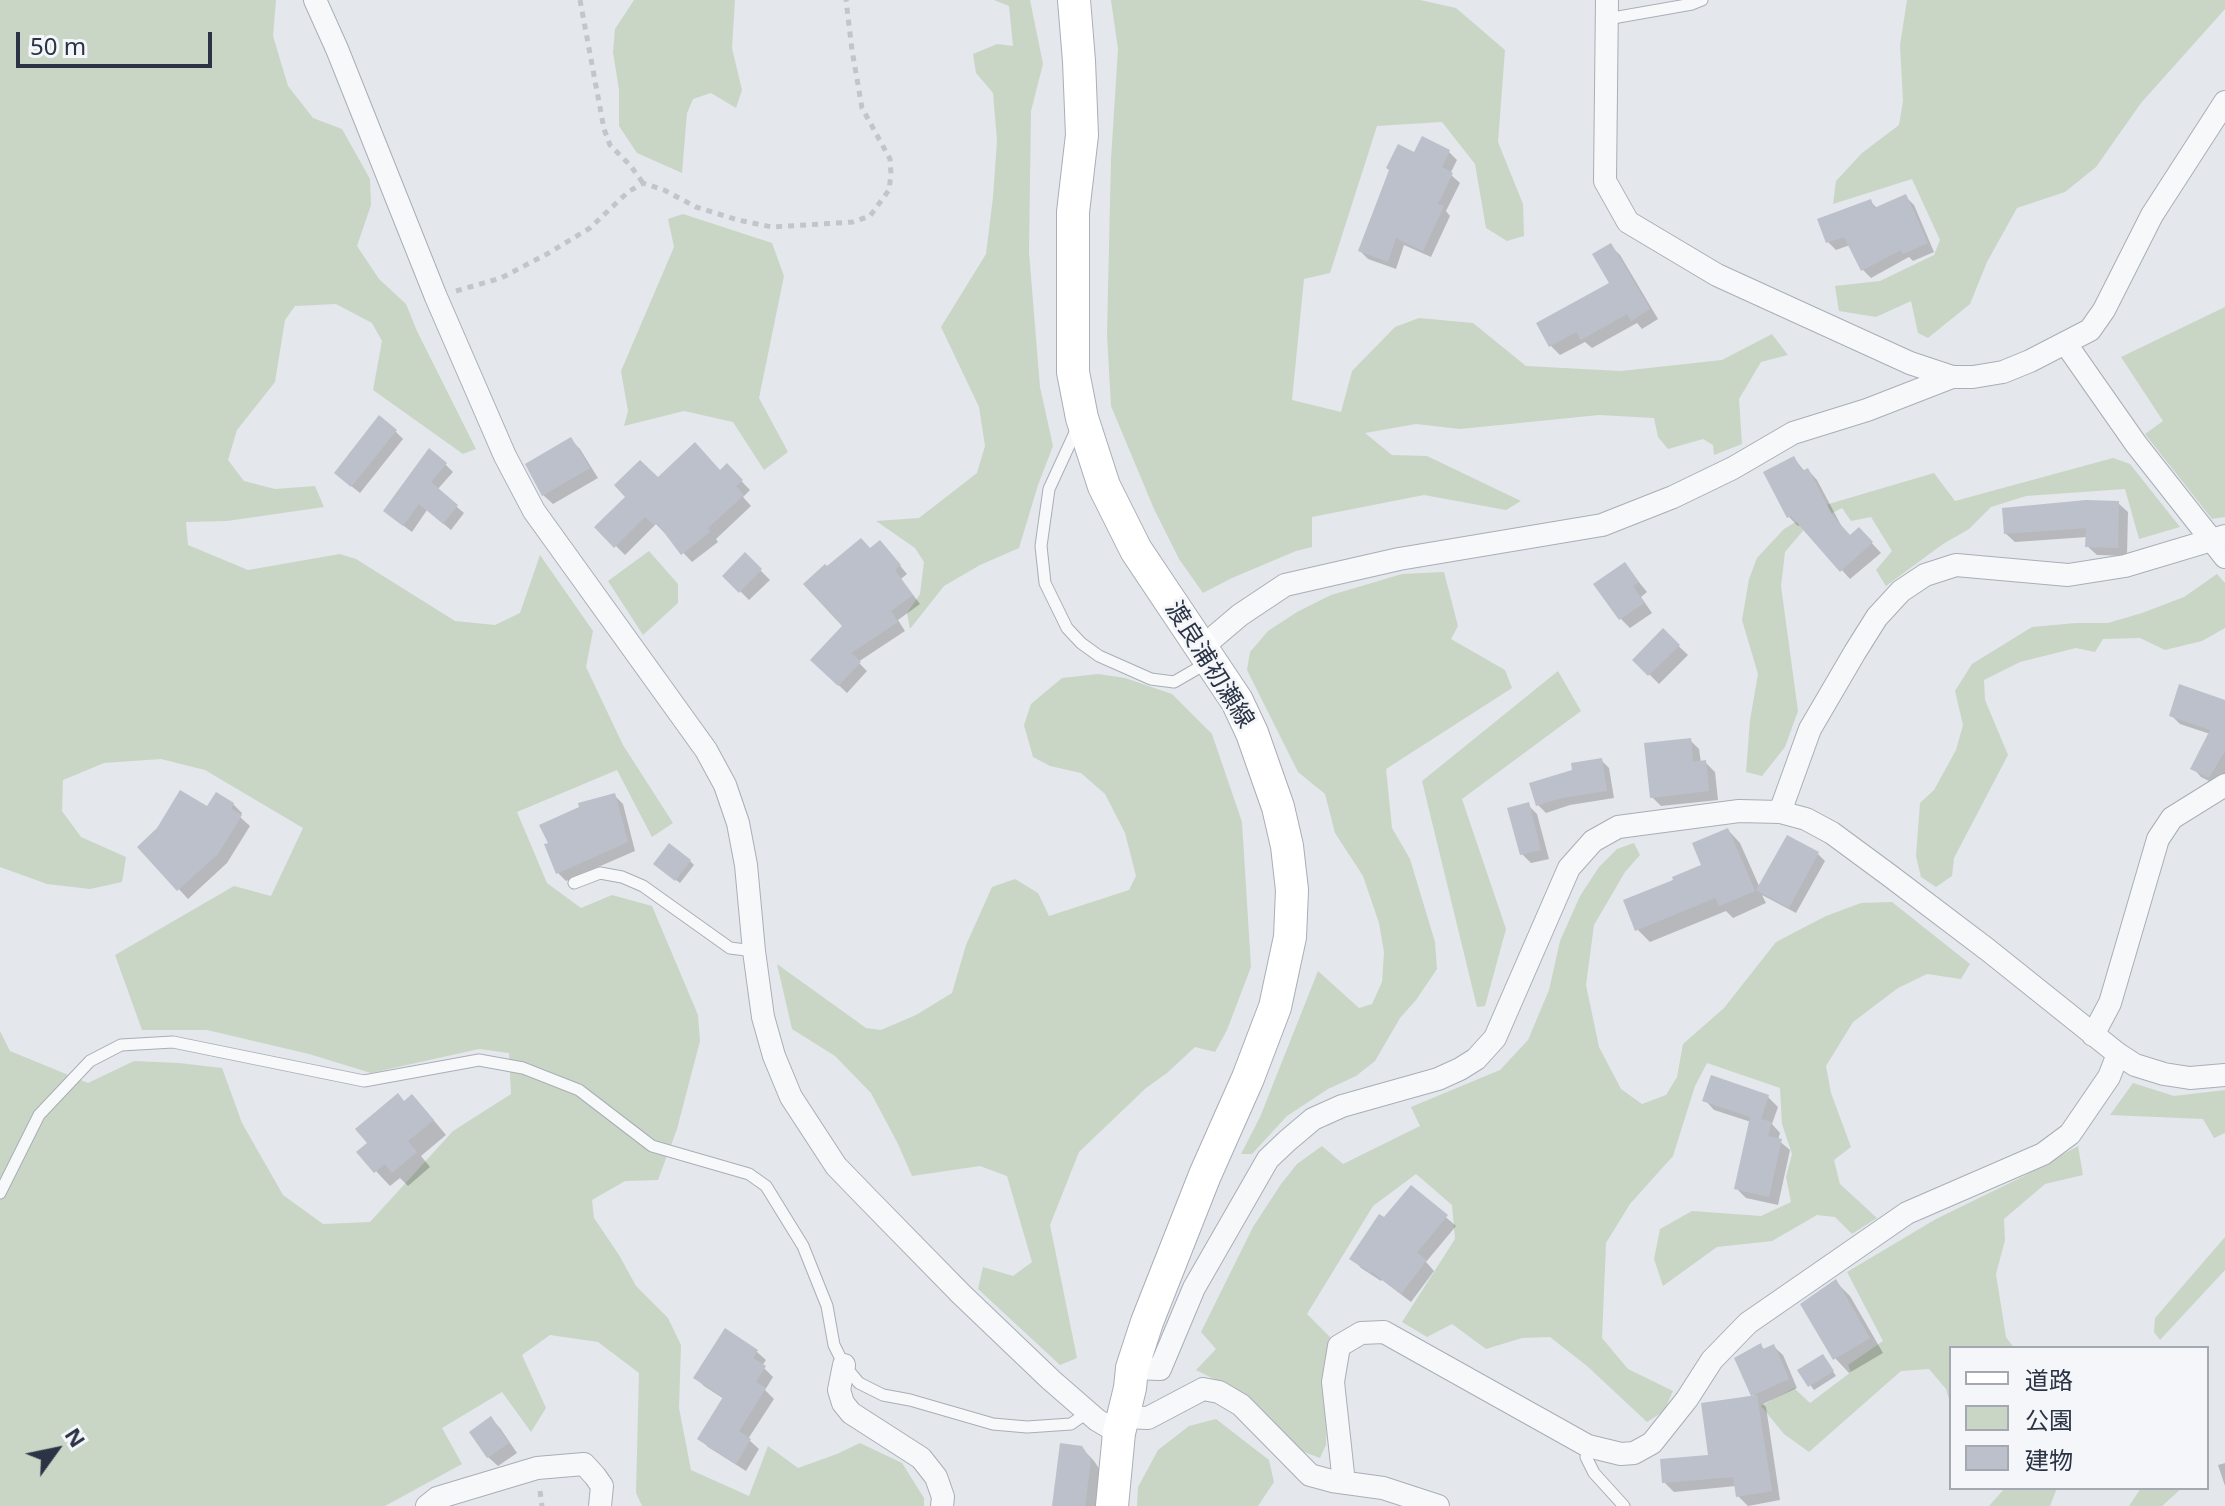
<!DOCTYPE html>
<meta charset="utf-8">
<style>
body{margin:0}
#map{position:relative;width:2225px;height:1506px;overflow:hidden;background:#e4e7ec;font-family:"Noto Sans","Noto Sans JP",sans-serif}
canvas{display:block}
.legend{position:absolute;left:1949px;top:1346px;width:260px;height:144px;box-sizing:border-box;background:#f4f6f9;border:2px solid #a4a8b1;margin:0;padding:10px 14px;list-style:none;font-size:24px;color:#2b3445}
.legend li{display:flex;align-items:center;gap:16px;height:40px}
.legend b{width:40px;border:2px solid #a4a8b1}
.north{position:absolute;left:16px;top:1410px;width:80px;height:80px;-webkit-text-stroke:6px #f4f6f9;paint-order:stroke;rotate:57deg;font-size:22px;font-weight:700;line-height:32px;text-align:center;color:#2b3445}
.north::after{content:'';display:block;margin:auto;width:28px;height:36px;background:#2b3445;clip-path:polygon(50% 0,100% 100%,50% 72%,0 100%)}
.scale{position:absolute;left:16px;top:32px;width:196px;height:36px;box-sizing:border-box;border:4px solid #2b3445;border-top:0;padding-left:10px;font-size:24px;line-height:28px;white-space:nowrap;color:#2b3445;-webkit-text-stroke:6px #f4f6f9;paint-order:stroke}
</style>
<div id="map">
<canvas width="2225" height="1506"></canvas>
<ul class="legend">
<li><b style="height:10px;background:#fff"></b>道路</li>
<li><b style="height:22px;background:#c9d6c5"></b>公園</li>
<li><b style="height:22px;background:#bbc0ca"></b>建物</li>
</ul>
<div class="north">N</div>
<div class="scale">50 m</div>
</div>
<script>
const ctx = document.querySelector('canvas').getContext('2d');
ctx.lineJoin = 'round';
function paint(path, color) {
  ctx.fillStyle = color;
  ctx.fill(path, 'evenodd');
}
function toPath(rows) {
  const path = new Path2D();
  for (const r of rows) {
    path.moveTo(r[0], r[1]);
    for (let i = 2; i < r.length; i += 2) path.lineTo(r[i], r[i + 1]);
  }
  return path;
}
function strokePath(path, color, width, dash) {
  ctx.strokeStyle = color;
  ctx.lineWidth = width;
  ctx.lineCap = dash ? 'butt' : 'round';
  ctx.setLineDash(dash || []);
  ctx.stroke(path);
}
function drawText(font, color, halo, rows, align = 'center') {
  ctx.font = font + ' "Noto Sans","Noto Sans JP",sans-serif';
  ctx.lineWidth = 6;
  ctx.setLineDash([]);
  ctx.textBaseline = 'middle';
  ctx.strokeStyle = halo;
  ctx.fillStyle = color;
  for (const [text, x, y, turn = 0] of rows) {
    ctx.save();
    ctx.translate(x, y);
    ctx.rotate((+turn || 0) * Math.PI / 180);
    ctx.textAlign = isNaN(turn) ? turn : align;
    if (halo) ctx.strokeText(text, 0, 0);
    ctx.fillText(text, 0, 0);
    ctx.restore();
  }
}
paint(toPath([
 [0,0,276,0,273,36,288,86,313,118,342,129,370,179,371,205,357,246,379,279,406,304,417,331,476,449,463,454,373,390,382,341,372,323,336,304,295,306,285,320,275,382,237,430,228,460,244,481,275,489,315,486,324,507,227,521,186,522,188,545,248,570,340,554,356,559,455,621,495,625,520,613,540,555,593,631,586,667,623,745,673,823,652,837,617,770,517,812,547,883,581,908,612,895,652,906,698,1015,700,1041,677,1129,658,1180,625,1181,592,1200,594,1218,619,1255,636,1286,668,1318,681,1345,679,1408,691,1470,749,1496,768,1446,798,1468,837,1454,860,1443,902,1463,924,1498,924,1506,642,1506,636,1493,639,1373,598,1342,550,1335,522,1355,546,1408,531,1432,502,1392,442,1428,462,1464,385,1506,0,1506,0,1031,10,1051,88,1083,134,1061,179,1063,222,1068,242,1123,283,1195,323,1224,370,1222,453,1131,511,1094,509,1053,479,1049,371,1073,309,1054,207,1030,142,1030,115,955,234,886,271,896,303,828,205,770,161,759,104,763,63,780,62,811,81,837,126,857,122,882,90,889,47,884,0,867],
 [634,0,735,0,732,48,742,90,736,108,711,93,693,99,687,113,682,173,637,153,619,126,619,90,613,52,615,29],
 [994,0,1030,0,1043,64,1031,111,1029,252,1040,387,1053,446,1038,485,1019,548,980,565,944,586,910,629,907,613,920,594,924,562,915,548,876,521,919,518,977,473,985,446,979,407,941,327,986,254,993,197,997,141,993,93,976,73,973,54,997,44,1013,46,1009,6],
 [1111,0,1420,0,1456,8,1505,50,1498,142,1523,204,1524,236,1507,241,1486,228,1475,164,1442,122,1377,126,1330,273,1304,279,1292,400,1341,412,1352,371,1395,327,1419,318,1473,323,1526,366,1621,371,1722,360,1772,334,1788,355,1761,362,1739,399,1742,444,1714,455,1713,445,1703,439,1668,449,1658,437,1654,418,1599,415,1460,429,1416,424,1365,433,1392,455,1427,456,1521,501,1506,510,1424,495,1312,517,1312,547,1296,551,1232,578,1203,593,1179,559,1154,509,1111,406,1107,334,1111,159,1118,49],
 [1907,0,2225,0,2225,9,2141,103,2096,167,2065,192,2017,208,1987,262,1970,304,1928,338,1918,333,1911,301,1876,317,1839,311,1835,286,1880,281,1934,255,1940,240,1912,179,1833,204,1836,181,1862,153,1899,125,1903,101,1900,45],
 [683,214,772,243,784,276,759,398,788,452,764,470,733,422,684,411,624,426,628,411,621,371,674,247,668,219],
 [2225,307,2225,517,2212,519,2145,434,2163,421,2121,357],
 [2113,458,2130,464,2180,527,2139,539,2125,489,2026,496,1991,507,1969,529,1943,544,1886,586,1876,570,1892,551,1871,517,1851,521,1842,508,1807,526,1785,552,1781,586,1798,711,1785,747,1762,776,1746,772,1750,720,1758,674,1742,620,1749,579,1757,558,1784,529,1822,506,1934,473,1955,501],
 [649,551,678,584,678,603,643,635,608,581],
 [1444,572,1458,626,1451,639,1505,670,1512,688,1386,769,1392,828,1410,859,1435,942,1437,969,1416,1000,1400,1018,1375,1061,1356,1076,1328,1089,1287,1116,1252,1154,1241,1154,1260,1117,1318,971,1359,1008,1372,1004,1382,982,1384,952,1379,923,1363,876,1335,833,1325,794,1298,772,1247,670,1250,652,1268,631,1297,612,1331,595,1402,574],
 [2217,574,2225,583,2225,628,2202,641,2165,650,2140,638,2103,639,2095,652,2076,648,2020,662,1984,680,1985,700,2008,755,1954,858,1952,876,1936,887,1921,877,1916,856,1920,803,1934,790,1956,750,1963,725,1955,691,1972,664,2032,627,2076,623,2108,623,2142,613,2184,597],
 [1558,671,1581,711,1462,799,1506,929,1485,1006,1477,1007,1422,781],
 [1098,674,1125,678,1172,694,1212,734,1242,822,1251,967,1227,1030,1215,1052,1195,1047,1167,1073,1146,1088,1079,1152,1050,1225,1077,1358,1060,1365,978,1289,983,1267,1013,1276,1032,1262,1007,1176,980,1166,912,1176,898,1144,871,1093,835,1056,792,1029,777,964,866,1028,881,1030,916,1015,952,993,966,945,992,887,1015,879,1038,893,1049,916,1129,890,1136,876,1125,833,1105,794,1081,773,1050,766,1033,757,1024,725,1031,704,1062,678],
 [1634,843,1640,855,1625,872,1594,925,1586,985,1599,1047,1621,1089,1642,1104,1666,1095,1677,1077,1683,1044,1724,1008,1776,942,1826,916,1861,903,1892,902,1970,964,1961,979,1927,974,1898,988,1853,1022,1826,1066,1831,1093,1851,1147,1834,1160,1840,1184,1877,1218,1852,1234,1835,1217,1817,1215,1772,1241,1717,1247,1663,1286,1654,1259,1660,1229,1692,1211,1761,1216,1791,1202,1786,1177,1792,1154,1782,1124,1780,1088,1707,1063,1695,1086,1673,1156,1630,1204,1606,1243,1602,1338,1628,1369,1673,1391,1664,1411,1647,1422,1587,1366,1550,1337,1522,1338,1486,1349,1452,1324,1427,1337,1402,1322,1455,1239,1452,1205,1416,1174,1373,1206,1307,1314,1330,1337,1323,1370,1327,1412,1326,1445,1320,1458,1304,1452,1238,1391,1196,1370,1216,1349,1201,1332,1253,1227,1281,1184,1297,1164,1322,1146,1343,1164,1420,1126,1411,1107,1500,1070,1528,1040,1549,990,1560,941,1580,896,1599,867,1617,849],
 [2133,1083,2174,1096,2225,1090,2225,1133,2214,1138,2203,1119,2110,1115],
 [2078,1146,2083,1175,2045,1184,2004,1219,2005,1240,1996,1274,2006,1337,2014,1348,1951,1348,1951,1406,1946,1389,1929,1369,1901,1371,1809,1452,1784,1434,1761,1406,1794,1388,1810,1403,1851,1372,1848,1365,1883,1341,1847,1272,1936,1219,2024,1176],
 [2225,1237,2225,1270,2160,1340,2154,1332,2155,1318],
 [1216,1419,1269,1460,1274,1482,1258,1506,1137,1506,1138,1487,1158,1450,1189,1426],
 [2005,1488,2057,1488,2050,1506,1989,1506],
 [2141,1488,2182,1488,2162,1506,2129,1506]
]), '#c9d6c5');
paint(toPath([
 [1449,152,1457,160,1450,174,1460,183,1446,211,1450,216,1431,257,1404,245,1396,269,1368,259,1360,251,1415,155],
 [1906,197,1914,205,1934,252,1913,261,1909,257,1871,278,1863,270,1850,245,1836,250,1828,242,1870,201,1878,209],
 [1610,245,1620,255,1658,319,1642,329,1637,323,1592,348,1585,342,1560,355,1551,346,1539,323,1611,283],
 [395,431,403,439,360,493,345,481],
 [571,440,580,449,598,478,553,504,543,495],
 [1794,458,1805,472,1808,470,1817,480,1842,527,1850,537,1868,539,1881,553,1850,579,1801,525,1798,526,1789,517],
 [445,464,453,472,437,490,464,513,451,530,427,510,412,532,393,518],
 [727,466,750,490,743,497,751,506,716,539,718,542,692,562,656,524,625,555,597,527,658,480,720,472],
 [2118,503,2128,512,2127,556,2097,555,2087,546,2087,537,2015,542,2005,533],
 [870,550,888,551,907,574,901,579,920,604,898,620,905,631,858,662,867,671,847,693,812,660,844,626,827,569],
 [745,555,770,580,749,600,725,576],
 [1625,565,1647,592,1641,597,1652,613,1630,628,1621,619,1596,584],
 [1663,631,1688,655,1659,684,1635,660],
 [2225,705,2225,775,2219,786,2201,777,2193,768,2210,734,2180,724,2171,715],
 [1690,740,1699,749,1701,763,1705,762,1715,772,1718,800,1661,806,1652,797],
 [1601,760,1609,768,1614,798,1570,805,1546,813,1538,805],
 [615,796,623,804,635,851,566,881,558,873],
 [233,804,242,813,240,817,250,826,227,863,188,899,140,847,208,809],
 [1528,805,1537,814,1549,859,1531,863,1522,854],
 [1728,830,1740,843,1760,888,1818,854,1825,861,1796,913,1762,895,1766,903,1733,918,1726,911,1650,942,1637,929,1704,866],
 [690,861,694,865,680,883,660,868],
 [1768,1097,1778,1107,1772,1124,1780,1133,1778,1140,1790,1150,1778,1205,1746,1198,1736,1188,1751,1122,1714,1110,1705,1100],
 [426,1111,446,1135,421,1156,430,1167,408,1186,400,1178,390,1186,359,1153],
 [1412,1188,1456,1226,1426,1262,1434,1271,1411,1302,1382,1280,1381,1281,1361,1268,1352,1258],
 [1836,1282,1850,1296,1883,1353,1849,1373,1835,1358],
 [725,1331,757,1352,766,1360,762,1366,773,1377,765,1390,774,1399,748,1439,759,1449,746,1471,708,1447,700,1439,724,1399,704,1386,695,1377],
 [1761,1346,1765,1350,1773,1346,1783,1355,1797,1388,1763,1404,1766,1407,1780,1500,1748,1506,1738,1496,1736,1486,1674,1492,1664,1482,1710,1457,1756,1398,1753,1395],
 [1826,1361,1836,1376,1814,1390,1800,1371],
 [491,1419,500,1428,517,1453,498,1466,488,1457],
 [1081,1447,1094,1461,1103,1474,1099,1506,1054,1506],
 [2225,1463,2225,1486,2218,1465]
]), '#0003');
paint(toPath([
 [1422,136,1450,150,1442,167,1453,173,1438,204,1444,206,1423,251,1396,238,1388,262,1358,251,1389,170,1386,168,1398,144,1414,152],
 [1906,194,1928,243,1903,254,1901,250,1861,271,1844,237,1826,243,1817,219,1871,199,1874,208],
 [1611,243,1650,309,1631,321,1627,314,1581,340,1576,332,1549,347,1536,323,1609,283,1592,254],
 [379,415,397,430,351,487,334,473],
 [571,437,590,468,542,496,525,464],
 [695,442,720,470,727,463,743,480,736,486,744,495,708,528,710,532,681,555,657,523,654,525,645,517,614,548,594,527,625,497,614,485,640,460,658,477],
 [429,448,447,463,431,482,458,505,443,524,419,504,403,526,383,511],
 [1794,456,1802,471,1808,468,1833,516,1850,535,1859,527,1873,542,1840,572,1791,516,1787,518,1763,472],
 [2086,500,2119,501,2118,548,2085,547,2086,528,2004,534,2002,508],
 [861,538,870,548,880,540,901,565,895,570,913,595,891,611,898,622,851,653,861,662,838,686,810,660,842,626,803,584,825,564,827,566],
 [745,552,762,569,739,593,722,576],
 [1625,562,1639,582,1633,586,1644,603,1619,620,1593,584],
 [1663,628,1680,645,1648,676,1632,660],
 [2179,684,2225,700,2225,751,2209,778,2190,769,2210,730,2169,716],
 [1691,738,1693,762,1706,760,1709,791,1650,798,1644,743],
 [1602,758,1607,791,1561,798,1536,806,1529,783,1572,770,1571,763],
 [180,790,207,806,216,792,234,803,231,809,242,815,218,854,177,891,137,847,157,828],
 [615,793,628,842,556,874,544,844,548,843,539,825,579,807,578,803],
 [1529,802,1541,850,1520,855,1507,808],
 [1728,828,1755,891,1719,906,1715,898,1635,931,1623,900,1673,880,1672,877,1701,865,1692,843],
 [1787,835,1819,852,1789,908,1756,890],
 [669,843,691,860,675,881,653,864],
 [1711,1075,1769,1095,1761,1119,1772,1122,1768,1136,1782,1139,1769,1197,1734,1189,1750,1117,1702,1101],
 [398,1093,404,1101,412,1094,434,1120,408,1141,417,1152,392,1173,385,1164,374,1173,356,1152,367,1143,355,1129],
 [1411,1185,1448,1215,1417,1253,1427,1260,1401,1294,1372,1272,1371,1273,1349,1259,1379,1214,1384,1217],
 [1836,1279,1870,1338,1833,1360,1800,1304],
 [725,1328,758,1350,753,1358,766,1366,756,1382,766,1388,739,1431,751,1439,736,1464,697,1439,723,1397,693,1378],
 [1761,1343,1763,1349,1774,1344,1789,1379,1751,1396,1734,1358],
 [1823,1354,1834,1371,1808,1387,1797,1370],
 [1757,1395,1772,1491,1736,1497,1733,1477,1662,1483,1660,1459,1708,1455,1701,1403],
 [491,1416,509,1443,487,1458,469,1432],
 [1060,1443,1082,1446,1091,1460,1085,1506,1052,1506]
]), '#bbc0ca');
const lane = toPath([
 [1607,19,1692,4,1702,0],
 [1078,426,1049,489,1041,546,1045,583,1067,628,1081,643,1099,656,1151,679,1174,682,1207,663],
 [574,883,600,873,622,877,643,886,730,948,754,951],
 [0,1193,39,1115,90,1061,121,1045,173,1042,364,1081,479,1060,523,1068,579,1090,652,1146,749,1174,766,1186,803,1246,827,1306,834,1345,844,1365,859,1383,883,1395,910,1400,993,1424,1027,1427,1071,1424,1088,1412],
 [1588,1446,1586,1457,1594,1473,1624,1506]
]);
const street = toPath([
 [315,0,337,49,436,297,505,456,534,511,706,750,725,785,738,823,746,865,754,951,763,1017,774,1056,791,1097,836,1166,868,1199,961,1294,1051,1380,1097,1420,1119,1433],
 [1607,0,1605,181,1628,222,1717,275,1910,363,1952,377,1973,377,2003,372,2030,361,2090,330,2104,310,2152,215,2225,102],
 [2066,344,2136,444,2225,557],
 [1200,649,1240,615,1285,585,1399,559,1602,525,1673,497,1733,468,1793,433,1867,410,1952,377],
 [1780,812,1810,729,1855,652,1877,617,1901,591,1925,575,1956,565,2068,575,2125,566,2225,536],
 [2093,1035,2110,1003,2158,839,2172,818,2225,785],
 [844,1365,839,1390,843,1403,851,1413,921,1458,936,1477,943,1497,942,1506],
 [1132,1368,1160,1369,1194,1288,1268,1159,1287,1141,1313,1119,1342,1106,1438,1079,1460,1069,1476,1059,1495,1038,1569,868,1593,841,1618,827,1739,811,1780,812,1806,819,1832,833,1889,875,1988,950,2118,1054,2135,1065,2164,1074,2190,1078,2225,1075],
 [1123,1417,1148,1418,1203,1389,1219,1392,1241,1405,1310,1475,1332,1481,1383,1488,1438,1506],
 [1344,1483,1333,1382,1339,1346,1361,1333,1384,1332,1588,1446,1621,1454,1634,1453,1652,1443,1687,1399,1712,1360,1748,1323,1907,1213,2043,1154,2070,1134,2109,1077,2118,1054],
 [427,1506,437,1498,537,1468,584,1464,595,1476,602,1486,600,1506]
]);
const secondary = toPath([
 [1074,0,1079,61,1082,135,1073,212,1073,372,1082,418,1104,486,1136,550,1237,701,1252,733,1278,807,1287,846,1292,890,1290,937,1275,1007,1248,1078,1205,1175,1147,1322,1132,1368,1130,1388,1119,1433,1112,1506]
]);
strokePath(lane, '#a9aeb7', 13);
strokePath(street, '#a9aeb7', 24);
strokePath(secondary, '#a9aeb7', 34);
strokePath(toPath([
 [580,0,604,129,610,145,630,165,643,183],
 [456,291,501,278,547,254,590,228,628,192,643,183,664,190,696,207,738,220,772,227,853,222,870,216,889,190,891,174,890,159,862,108,852,50,846,0],
 [540,1491,542,1506]
]), '#c2c5cb', 5, [6, 6]);
strokePath(lane, '#f7f8fa', 11);
strokePath(street, '#f7f8fa', 22);
strokePath(secondary, '#fff', 32);
drawText('24px', '#2b3445', '#f4f6f9', [
 ["渡良浦初瀬線",1209,665,58]
]);
</script>
